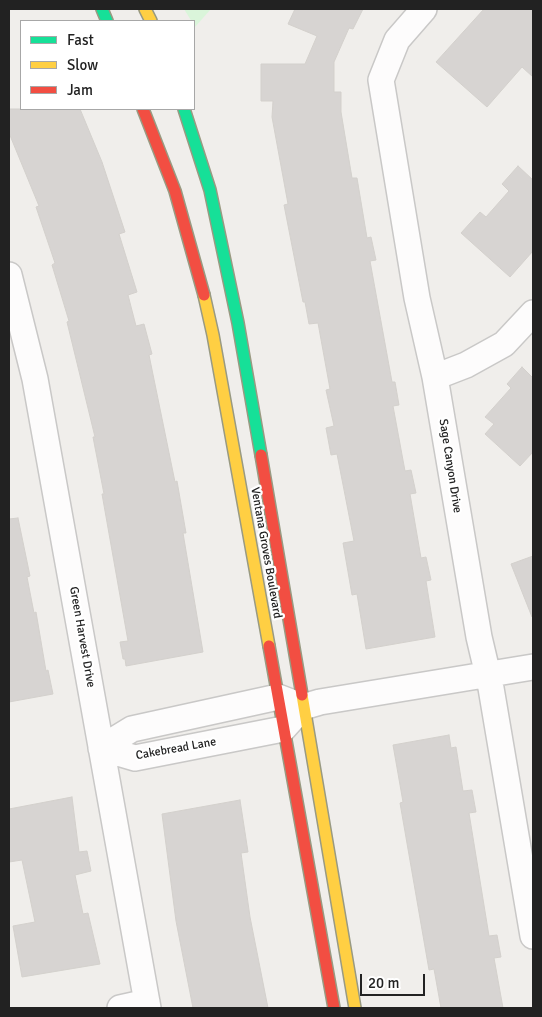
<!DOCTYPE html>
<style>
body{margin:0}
#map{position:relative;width:542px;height:1017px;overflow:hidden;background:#f0eeeb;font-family:Signika,sans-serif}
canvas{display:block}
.frame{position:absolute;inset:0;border:10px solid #222;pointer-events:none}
.legend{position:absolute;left:20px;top:20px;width:175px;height:90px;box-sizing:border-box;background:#fff;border:1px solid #a7a7a7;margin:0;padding:6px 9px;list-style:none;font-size:15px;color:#222}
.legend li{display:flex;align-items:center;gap:10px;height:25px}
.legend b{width:25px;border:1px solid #a7a7a7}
.scale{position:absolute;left:360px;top:974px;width:65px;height:22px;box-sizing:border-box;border:2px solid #222;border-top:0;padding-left:6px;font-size:15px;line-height:18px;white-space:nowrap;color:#222;-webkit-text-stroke:4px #fff;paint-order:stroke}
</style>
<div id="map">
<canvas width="542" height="1017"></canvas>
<div class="frame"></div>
<ul class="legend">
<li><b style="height:6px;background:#16e098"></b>Fast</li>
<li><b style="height:6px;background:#ffcf43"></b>Slow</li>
<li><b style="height:6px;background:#f24e42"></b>Jam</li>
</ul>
<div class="scale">20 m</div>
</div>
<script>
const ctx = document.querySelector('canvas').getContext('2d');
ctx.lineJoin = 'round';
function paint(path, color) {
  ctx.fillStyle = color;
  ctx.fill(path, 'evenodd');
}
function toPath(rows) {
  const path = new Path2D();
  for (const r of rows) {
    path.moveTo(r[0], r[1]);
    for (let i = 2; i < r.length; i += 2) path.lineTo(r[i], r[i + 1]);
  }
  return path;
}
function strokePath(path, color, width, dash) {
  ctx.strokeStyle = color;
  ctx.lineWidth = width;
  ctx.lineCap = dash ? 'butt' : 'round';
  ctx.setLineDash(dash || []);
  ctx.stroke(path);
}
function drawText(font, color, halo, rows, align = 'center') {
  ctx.font = font + ' Signika,sans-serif';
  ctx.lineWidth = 4.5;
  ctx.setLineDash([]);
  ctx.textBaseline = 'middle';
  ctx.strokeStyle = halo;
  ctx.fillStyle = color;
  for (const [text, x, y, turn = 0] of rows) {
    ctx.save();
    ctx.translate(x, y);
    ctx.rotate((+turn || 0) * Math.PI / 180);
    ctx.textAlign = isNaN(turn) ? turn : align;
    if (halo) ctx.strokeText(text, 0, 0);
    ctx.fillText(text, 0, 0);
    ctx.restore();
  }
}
paint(toPath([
 [184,9,211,9,195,27]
]), '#daf5da');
const building = toPath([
 [295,9,363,9,353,29,349,28,334,62,334,92,341,92,341,112,352,178,357,178,367,238,371,237,376,260,370,261,392,382,395,382,399,405,393,406,405,471,411,470,416,493,410,494,421,558,426,557,431,580,426,581,435,637,366,649,357,594,352,595,343,543,354,541,337,454,331,455,326,428,334,426,326,390,330,389,318,323,309,324,305,302,303,302,284,205,288,204,272,117,273,101,261,101,261,64,305,64,317,36,288,24,295,9],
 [484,9,533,9,533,77,522,67,487,107,436,62,484,9],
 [9,109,80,109,102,162,125,232,119,234,137,292,128,295,136,326,144,324,152,354,149,355,175,482,177,481,186,533,183,533,203,652,126,666,125,659,123,659,120,642,128,641,102,494,104,494,93,437,95,437,67,322,69,321,52,265,55,263,36,207,39,206,9,133,9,109],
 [518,166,533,180,533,251,510,277,461,233,480,212,486,217,509,191,502,184,518,166],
 [522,367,533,378,533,452,520,466,485,434,494,424,485,417,511,388,507,384,522,367],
 [18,518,30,576,27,577,34,613,36,612,46,671,48,670,53,694,9,702,9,519,18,518],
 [533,556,533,617,532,617,511,564,533,556],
 [449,735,451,748,456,747,463,791,472,790,476,812,469,813,489,936,497,935,501,957,494,958,503,1008,441,1008,434,969,429,970,400,803,403,802,393,745,449,735],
 [72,797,79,852,87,851,91,871,75,875,83,914,88,913,100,964,22,977,13,926,35,922,22,860,9,862,9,809,72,797],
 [240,800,248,852,241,853,250,917,268,1008,193,1008,176,921,162,814,240,800]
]);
paint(building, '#d7d4d2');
strokePath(building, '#d3d0cc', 1);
const street = toPath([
 [424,9,397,40,381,80,417,298,435,377,479,637,491,688,533,936],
 [9,275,35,379,148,1008],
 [435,377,466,365,504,344,533,313],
 [101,748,135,758,283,729,303,707,320,702,533,667],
 [101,748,132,729,278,697,296,704],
 [120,1008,147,1002]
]);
const fast = toPath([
 [102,9,107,21],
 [184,109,210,190,238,323,261,455]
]);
const slow = toPath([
 [145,9,151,21],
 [204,295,213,335,269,646],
 [302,695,355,1008]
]);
const jam = toPath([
 [143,109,175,191,204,295],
 [261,455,302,695],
 [269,646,334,1008]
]);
strokePath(street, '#c9c8c7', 28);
strokePath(fast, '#999a82', 14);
strokePath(slow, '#999a82', 14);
strokePath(jam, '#999a82', 14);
strokePath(street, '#fdfcfc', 25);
strokePath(fast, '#16e098', 11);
strokePath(slow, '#ffcf43', 11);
strokePath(jam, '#f24e42', 11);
drawText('12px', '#222', '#fff', [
 ["Sage Canyon Drive",450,466,81],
 ["Ventana Groves Boulevard",266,553,80],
 ["Green Harvest Drive",82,637,80],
 ["Cakebread Lane",176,749,-10]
]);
</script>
